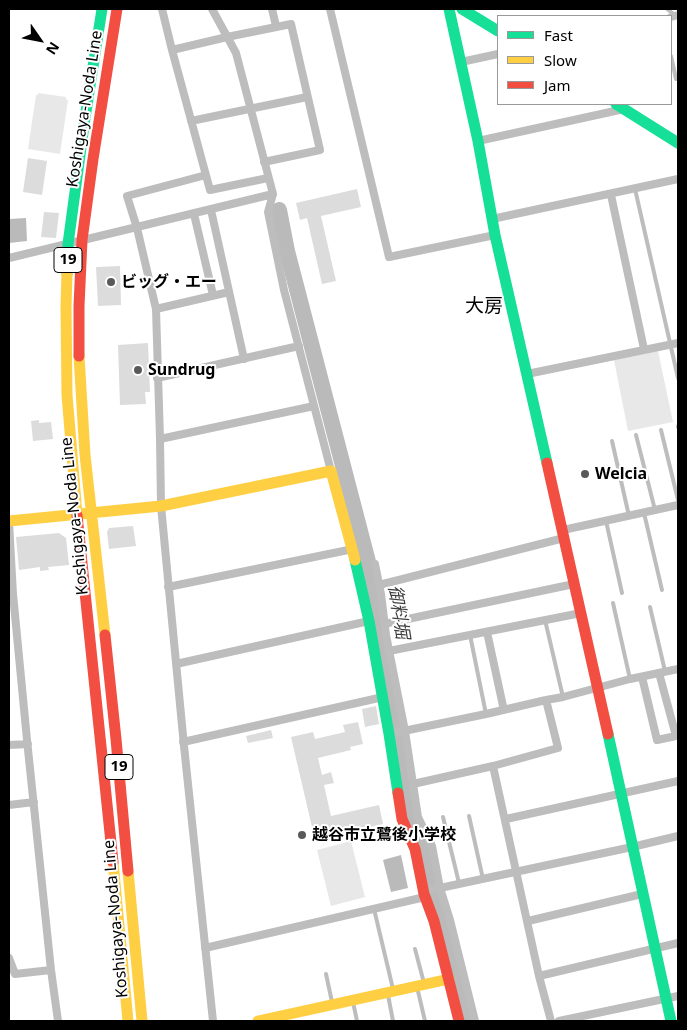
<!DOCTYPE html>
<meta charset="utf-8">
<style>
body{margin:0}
#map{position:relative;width:687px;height:1030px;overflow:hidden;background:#fff;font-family:"Noto Sans",sans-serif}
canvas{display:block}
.frame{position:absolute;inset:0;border:10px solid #000;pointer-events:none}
.legend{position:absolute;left:497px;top:15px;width:175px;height:90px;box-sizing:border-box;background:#fff;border:1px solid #999;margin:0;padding:6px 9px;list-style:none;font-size:15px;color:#000}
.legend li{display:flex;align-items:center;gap:10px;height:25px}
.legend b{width:25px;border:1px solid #999}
.north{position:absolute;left:15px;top:15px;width:50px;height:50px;-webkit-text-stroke:4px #fff;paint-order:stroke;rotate:123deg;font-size:14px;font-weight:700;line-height:20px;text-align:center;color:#000}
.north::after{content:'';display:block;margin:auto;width:18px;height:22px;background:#000;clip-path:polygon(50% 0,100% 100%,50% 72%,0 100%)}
</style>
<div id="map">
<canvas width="687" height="1030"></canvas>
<div class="frame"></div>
<ul class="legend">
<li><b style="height:6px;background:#16e098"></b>Fast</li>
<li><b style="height:6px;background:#ffcf43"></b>Slow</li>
<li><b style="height:6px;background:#f24e42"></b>Jam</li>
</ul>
<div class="north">N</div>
</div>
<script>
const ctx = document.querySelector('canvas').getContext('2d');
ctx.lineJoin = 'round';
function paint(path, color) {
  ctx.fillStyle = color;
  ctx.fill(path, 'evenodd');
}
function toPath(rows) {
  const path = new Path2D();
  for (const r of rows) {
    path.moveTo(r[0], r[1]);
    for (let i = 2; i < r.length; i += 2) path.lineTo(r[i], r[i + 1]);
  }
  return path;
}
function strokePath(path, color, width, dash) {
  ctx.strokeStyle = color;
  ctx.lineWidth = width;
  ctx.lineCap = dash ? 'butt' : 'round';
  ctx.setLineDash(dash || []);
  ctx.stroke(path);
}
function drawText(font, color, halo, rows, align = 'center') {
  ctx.font = font + ' "Noto Sans","Noto Sans JP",sans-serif';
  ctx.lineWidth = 4;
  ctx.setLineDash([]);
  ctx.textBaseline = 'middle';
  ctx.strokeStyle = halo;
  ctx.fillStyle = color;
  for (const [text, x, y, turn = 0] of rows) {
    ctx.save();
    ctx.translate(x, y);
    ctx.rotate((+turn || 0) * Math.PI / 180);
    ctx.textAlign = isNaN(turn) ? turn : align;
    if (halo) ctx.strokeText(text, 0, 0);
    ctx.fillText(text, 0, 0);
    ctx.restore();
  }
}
paint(toPath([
 [38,93,66,97,66,99,68,100,60,154,28,149,36,95,38,95],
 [658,351,673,422,628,431,614,360],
 [351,841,365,897,331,906,317,850]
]), '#e8e8e8');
paint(toPath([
 [26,218,27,241,9,243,9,219],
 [401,855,408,888,391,892,383,860]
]), '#bababa');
strokePath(toPath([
 [279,210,287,251,372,577,395,717,410,816,424,842,429,867,441,909,466,1021]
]), '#bababa', 16);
paint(toPath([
 [28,158,47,161,42,195,23,192],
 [357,189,361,207,321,216,336,281,322,284,307,218,300,220,296,203],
 [44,212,59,213,56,238,41,237],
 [120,266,121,305,98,306,96,267],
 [148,343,150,392,145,392,146,404,120,405,118,345],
 [39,420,39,423,51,422,53,439,33,441,31,421],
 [133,526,136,546,109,549,107,532,109,528],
 [59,533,66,538,69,565,48,567,49,570,40,571,40,567,19,570,16,537],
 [376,706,379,724,365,727,362,709],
 [358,722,363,744,350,747,351,750,318,758,322,775,331,772,334,783,324,785,331,816,379,805,383,824,315,840,291,737,313,732,315,739,345,732,343,725],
 [271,730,273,738,248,743,246,736]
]), '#dcdcdc');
strokePath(toPath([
 [667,9,675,15],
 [671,56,676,79,678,79],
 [635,189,678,378],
 [678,426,678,427],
 [661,430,678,500],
 [636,435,655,510],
 [612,441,629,516],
 [644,513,662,590],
 [606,521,622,593],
 [613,603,630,679],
 [650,607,665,671],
 [545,620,563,697],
 [470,635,486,714],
 [469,816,483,879],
 [443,817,459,883],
 [374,909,393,989],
 [415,949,424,983],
 [326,974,332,1002],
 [417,987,425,1021],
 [388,995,393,1021],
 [353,1002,357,1021]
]), '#bdbdbd', 4);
strokePath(toPath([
 [162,9,172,50,210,190,268,178],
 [212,9,236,53,273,194,268,212,284,290,331,471],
 [272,9,276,26],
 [330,9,389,257,495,235],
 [671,17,678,15],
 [172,50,227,37,291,24,320,150,264,162],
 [461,62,498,54],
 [191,121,307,97],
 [478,141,624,109],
 [206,175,127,196,137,228,156,309,160,439,161,506,184,746,213,1021],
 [611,195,644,349],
 [211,210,244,359],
 [194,214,213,295],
 [492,219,678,179],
 [9,258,273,194],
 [156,309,229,292],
 [527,374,678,343],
 [157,378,299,346],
 [160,439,314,406],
 [9,522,13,594,27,740,51,970,58,1021],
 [563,530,678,505],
 [375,564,381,594,386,635,405,731,418,817,432,846,440,888,450,920,475,1021],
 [379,585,564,538],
 [168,587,353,549],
 [384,624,574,584],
 [487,632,503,706],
 [389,651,581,613],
 [176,664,369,621],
 [642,677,657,740,676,736,659,673],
 [389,734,486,714,546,700,563,697,630,679,678,669],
 [183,742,383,697],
 [9,745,28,744],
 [493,766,539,976,551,1021],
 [413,784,493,766,558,748,546,700],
 [9,805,34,802],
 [506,819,678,781],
 [423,890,440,888,632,847,678,836],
 [528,921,642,894],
 [205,948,425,897],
 [9,958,15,974,51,970],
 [539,976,678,943],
 [559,1021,678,996]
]), '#bdbdbd', 8);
strokePath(toPath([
 [449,9,478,141,495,235,547,463],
 [462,9,498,31],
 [616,104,678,143],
 [67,274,68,244,85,118,102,9],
 [355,560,369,621,389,734,398,793],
 [608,734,671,1021]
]), '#16e098', 11);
strokePath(toPath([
 [67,274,66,306,67,395,77,515],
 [79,356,85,455,105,635],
 [9,521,161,506,331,471,355,560],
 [113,862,128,1021],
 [128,871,142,1021],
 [258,1021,449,979]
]), '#ffcf43', 11);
strokePath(toPath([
 [79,356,79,306,82,240,93,159,117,9],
 [547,463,608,734],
 [77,515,113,862],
 [105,635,116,739,128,871],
 [398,793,402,819,415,849,424,894,434,921,459,1021]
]), '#f24e42', 11);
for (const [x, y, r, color] of [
 [111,282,5,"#595959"],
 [138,370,5,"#595959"],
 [585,474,5,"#595959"],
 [302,835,5,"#595959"]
]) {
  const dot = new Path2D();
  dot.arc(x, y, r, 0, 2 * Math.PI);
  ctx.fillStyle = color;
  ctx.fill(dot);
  strokePath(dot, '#fff', 2);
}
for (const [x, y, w] of [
 [68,260,28],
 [119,767,28]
]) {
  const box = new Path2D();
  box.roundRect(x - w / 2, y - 12.5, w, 25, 4);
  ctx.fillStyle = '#fff';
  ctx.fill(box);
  strokePath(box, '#000', 1);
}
drawText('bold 15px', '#000', null, [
 ["19",68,260],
 ["19",119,767]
]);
drawText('16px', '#000', '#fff', [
 ["Koshigaya-Noda Line",85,109,-81],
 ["Koshigaya-Noda Line",75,516,-96],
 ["Koshigaya-Noda Line",116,919,-95]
]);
drawText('bold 16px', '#000', '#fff', [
 ["ビッグ・エー",121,282],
 ["Sundrug",148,370],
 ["Welcia",595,474],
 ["越谷市立鷺後小学校",312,835]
], 'left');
drawText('italic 18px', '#3e3e3e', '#fff', [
 ["御料堀",398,612,81]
]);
drawText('19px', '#000', '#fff', [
 ["大房",484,307]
]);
</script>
